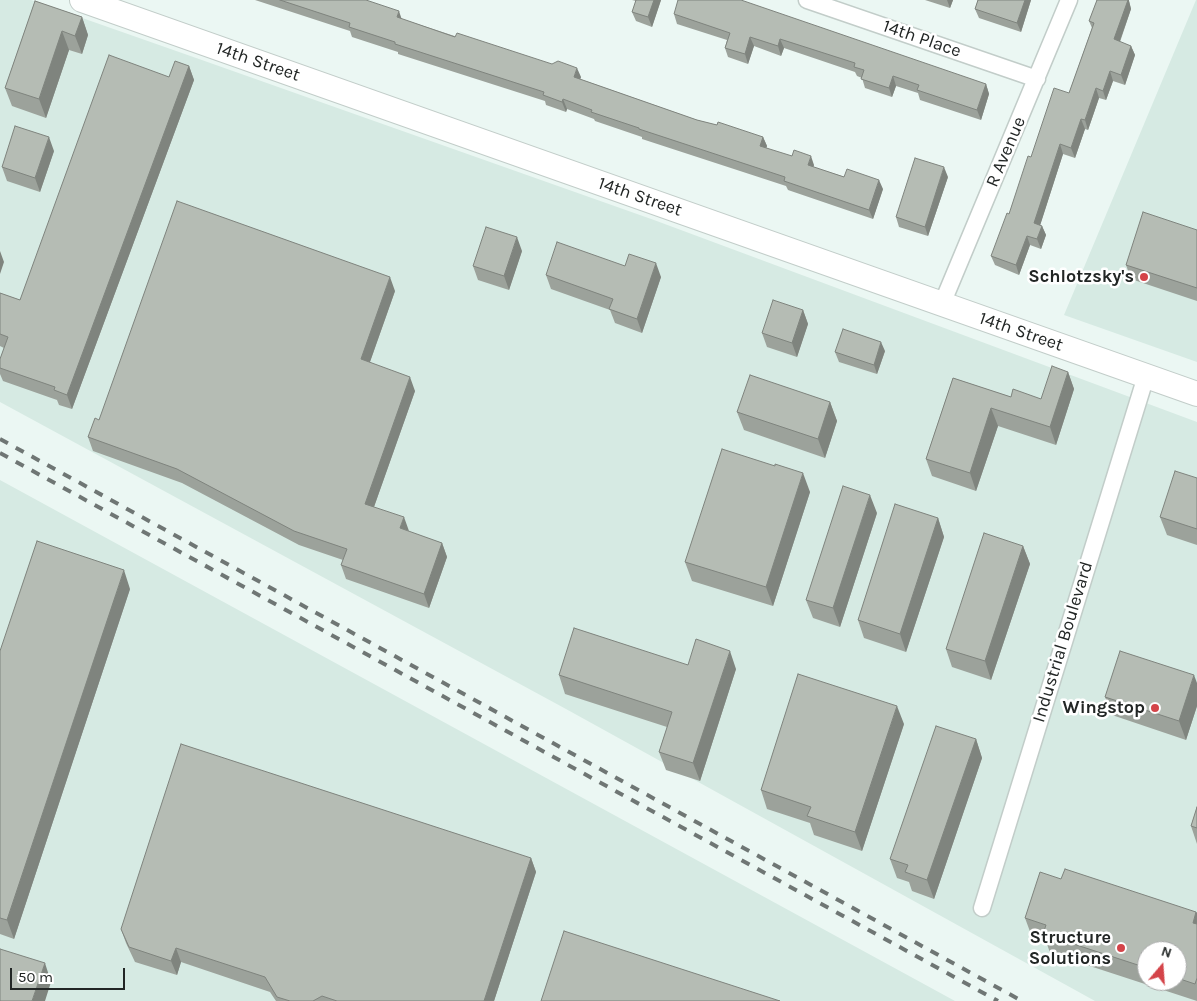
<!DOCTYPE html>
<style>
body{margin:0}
#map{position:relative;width:1197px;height:1001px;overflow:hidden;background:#ebf7f3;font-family:Karla,sans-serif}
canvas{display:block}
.north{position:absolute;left:1137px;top:941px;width:50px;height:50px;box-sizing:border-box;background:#fff;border:1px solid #a7a8a8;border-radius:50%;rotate:18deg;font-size:14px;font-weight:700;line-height:20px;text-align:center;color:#222625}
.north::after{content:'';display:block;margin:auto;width:18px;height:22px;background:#d44449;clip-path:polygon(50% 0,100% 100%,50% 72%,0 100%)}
.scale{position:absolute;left:10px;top:968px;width:115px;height:22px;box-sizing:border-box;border:2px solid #222625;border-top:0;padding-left:6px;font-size:15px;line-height:18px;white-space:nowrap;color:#222625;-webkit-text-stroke:4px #fff;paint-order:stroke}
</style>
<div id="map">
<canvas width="1197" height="1001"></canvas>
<div class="north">N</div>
<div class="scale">50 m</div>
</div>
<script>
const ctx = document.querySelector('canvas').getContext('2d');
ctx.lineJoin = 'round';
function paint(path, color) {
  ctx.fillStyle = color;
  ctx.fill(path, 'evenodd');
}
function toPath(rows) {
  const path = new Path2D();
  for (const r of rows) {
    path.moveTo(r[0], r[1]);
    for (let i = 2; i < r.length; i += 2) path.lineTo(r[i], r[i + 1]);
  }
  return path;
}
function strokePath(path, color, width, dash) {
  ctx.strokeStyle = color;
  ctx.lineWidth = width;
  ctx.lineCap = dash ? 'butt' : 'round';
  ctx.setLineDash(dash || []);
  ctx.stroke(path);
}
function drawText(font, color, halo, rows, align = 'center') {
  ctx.font = font + ' Karla,sans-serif';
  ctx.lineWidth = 5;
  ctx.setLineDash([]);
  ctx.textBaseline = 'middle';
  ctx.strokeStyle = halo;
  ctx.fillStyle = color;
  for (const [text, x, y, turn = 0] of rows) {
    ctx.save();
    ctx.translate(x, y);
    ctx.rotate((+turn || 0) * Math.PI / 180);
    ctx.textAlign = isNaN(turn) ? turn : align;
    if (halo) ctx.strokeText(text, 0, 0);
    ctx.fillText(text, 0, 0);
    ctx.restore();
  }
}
paint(toPath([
 [0,0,31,0,199,59,654,220,1197,422,1197,1001,1095,1001,566,709,0,402],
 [1147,951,1177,951,1177,981,1147,981],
 [1196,0,1197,0,1197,362,1064,315],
 [0,480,955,1001,0,1001]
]), '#d6eae3');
const street = toPath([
 [807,0,1037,79],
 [942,304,1069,0],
 [982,908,1146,376]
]);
const secondary = toPath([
 [82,0,1197,394]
]);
strokePath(street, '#c2cdc9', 19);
strokePath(secondary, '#c2cdc9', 26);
strokePath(street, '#fff', 16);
strokePath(secondary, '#fff', 24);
strokePath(toPath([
 [0,439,1022,1001],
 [0,453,998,1001]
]), '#6f7674', 4, [9, 9]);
paint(toPath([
 [255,0,366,0,402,19,581,77,580,79,697,120,763,137,767,146,766,148,814,165,813,167,883,189,873,219,788,190,786,186,642,139,642,137,595,121,594,119,567,109,566,112,546,105,545,101,398,54,398,52,352,37,350,31],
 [632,0,661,0,652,27,636,21,632,12,636,1],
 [925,0,953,0,950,8],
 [978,0,1031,0,1021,32,979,18,975,9],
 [1097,0,1129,0,1129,1,1131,9,1120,42,1131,46,1135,55,1125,85,1113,81,1106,100,1099,98,1088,130,1085,129,1075,158,1063,154,1040,225,1042,226,1046,235,1041,249,1030,245,1019,275,995,265,991,256,1009,214,1031,157,1069,93,1092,28,1089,21],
 [35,1,82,17,88,35,82,54,69,50,46,118,12,106,5,88],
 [674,14,986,84,989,94,981,120,920,100,918,93,896,86,892,97,865,88,862,78,857,76,855,72,784,48,781,56,754,46,748,64,728,57,725,48,727,40,677,24],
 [189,66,194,80,72,409,59,405,57,400,3,381,0,374,0,359,4,348,0,346,0,293,20,300,169,77],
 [54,151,40,192,7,181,2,167],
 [948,177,928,236,899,227,896,217],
 [1197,230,1197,301,1131,279,1126,265],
 [522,251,509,290,478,280,473,266],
 [625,266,661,277,642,333,615,323,610,310,551,289,546,275],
 [395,291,370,362,415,391,374,507,409,532,442,543,447,557,429,608,346,579,341,565,343,560,299,545,182,483,93,451,88,437,99,420],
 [803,310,808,324,797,357,767,347,762,333],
 [885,351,877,374,839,362,835,352],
 [1068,372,1074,389,1056,445,998,426,976,491,932,476,926,459,953,378,1011,397,1041,399],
 [830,402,837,421,825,458,744,430,737,412],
 [775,466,810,492,773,606,692,581,685,562],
 [1197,478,1197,545,1167,535,1160,517],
 [877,513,840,627,813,618,806,600],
 [938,518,944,537,906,652,864,638,858,620],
 [1023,546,1030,564,991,680,952,667,946,649],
 [130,589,14,939,0,934,0,651],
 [688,665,736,669,700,781,666,770,659,752,667,727,565,694,559,675],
 [1197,683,1197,706,1186,740,1112,715,1105,697],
 [904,724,862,851,814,835,810,823,767,809,761,790],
 [976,739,982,758,934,899,912,891,909,882,897,878,890,859],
 [1197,807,1197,844,1191,826],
 [531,858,536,872,494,1001,276,1001,270,992,181,962,177,975,135,962,126,943,121,929],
 [1061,879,1196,912,1197,913,1197,1001,1050,953,1046,941,1032,937,1025,918],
 [1147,951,1177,951,1177,981,1147,981]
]), '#9ca29b');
paint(toPath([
 [654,0,661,0,652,27,648,17],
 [947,0,953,0,950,8],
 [1025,0,1031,0,1021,32,1017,23],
 [1124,0,1129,0,1129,1,1131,9,1117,49,1114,39],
 [399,11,402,20,397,17],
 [82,17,88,35,82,54,75,36],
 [62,31,69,50,46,118,39,99],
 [750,37,754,46,748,64,745,54],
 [780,39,784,48,781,56,778,46],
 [1131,46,1135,55,1125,85,1121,75],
 [189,66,194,80,72,409,67,395],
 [577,68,581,77,577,87,574,77],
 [1110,71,1113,81,1106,100,1103,91],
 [893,76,896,86,892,97,889,88],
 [986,84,989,94,981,120,977,110],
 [1096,88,1099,98,1088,130,1085,120],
 [563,99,567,109,566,112,562,102],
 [1081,119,1085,129,1075,158,1071,148],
 [49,137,54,151,40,192,35,178],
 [763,137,767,146,764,155,760,146],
 [1060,144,1063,154,1038,232,1034,223],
 [811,156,814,165,811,174,808,165],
 [944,167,948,177,928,236,925,227],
 [879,180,883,189,873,219,869,210],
 [1042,226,1046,235,1041,249,1037,239],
 [1027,236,1030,245,1019,275,1016,265],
 [517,237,522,251,509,290,504,276],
 [0,251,4,262,0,274],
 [656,263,661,277,642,333,637,319],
 [390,277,395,291,366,373,361,359],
 [803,310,808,324,797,357,792,343],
 [881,342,885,351,877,374,874,365],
 [1068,372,1074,389,1056,445,1050,427],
 [410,377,415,391,370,518,365,504],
 [830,402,837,421,825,458,818,439],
 [991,408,998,426,976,491,970,473],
 [803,473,810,492,773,606,766,587],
 [870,495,877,513,840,627,833,608],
 [404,517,409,531,400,528],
 [938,518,944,537,906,652,900,634],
 [442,543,447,557,429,608,424,594],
 [1023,546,1030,564,991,680,985,661],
 [124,570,130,589,14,939,7,920],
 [730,651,736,669,700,781,693,763],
 [1194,675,1197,683,1197,706,1186,740,1179,721],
 [897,706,904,724,862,851,855,832],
 [976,739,982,758,934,899,927,880],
 [531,858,536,872,494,1001,484,1001],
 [1196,912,1197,913,1197,935,1193,923],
 [176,948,181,962,177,975,171,961],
 [45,963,51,982,45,1001,32,1001]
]), '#7f847e');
const building = toPath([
 [280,0,366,0,399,11,397,17,455,37,457,33,552,64,558,61,577,68,574,77,697,120,717,125,718,122,763,137,760,146,792,156,794,150,811,156,808,165,844,177,847,169,879,180,869,210,784,181,785,177,639,129,639,128,591,112,592,110,563,99,562,102,543,95,544,92,395,44,395,42,349,27,350,23,280,0],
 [636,0,654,0,648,17,632,12,636,0],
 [678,0,741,0,986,84,977,110,917,90,919,85,893,76,889,88,861,79,864,70,854,67,855,63,780,39,778,46,750,37,745,54,725,48,730,33,674,14,678,0],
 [978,0,1025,0,1017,23,975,9,978,0],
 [1097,0,1128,0,1114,39,1131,46,1121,75,1110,71,1103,91,1096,88,1085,120,1081,119,1071,148,1060,144,1034,223,1042,226,1037,239,1027,236,1016,265,991,256,1007,213,1009,214,1028,156,1031,157,1054,88,1069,93,1094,23,1089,21,1097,0],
 [35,1,82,17,75,36,62,31,39,99,5,88,35,1],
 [109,55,169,77,175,61,189,66,67,395,54,390,55,387,0,368,0,359,8,337,0,334,0,293,20,300,109,55],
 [15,126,49,137,35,178,2,167,15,126],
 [915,158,944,167,925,227,896,217,915,158],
 [177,201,390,277,361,359,410,377,365,504,404,517,400,528,442,543,424,594,341,565,347,549,294,531,177,469,88,437,95,418,99,420,177,201],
 [1143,212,1197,230,1197,288,1126,265,1143,212],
 [486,227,517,237,504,276,473,266,486,227],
 [557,242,625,266,629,254,656,263,637,319,609,309,613,299,546,275,557,242],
 [773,300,803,310,792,343,762,333,773,300],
 [843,329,881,342,874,365,835,352,843,329],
 [1052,366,1068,372,1050,427,991,408,970,473,926,459,953,378,1011,397,1013,389,1041,399,1052,366],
 [750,375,830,402,818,439,737,412,750,375],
 [722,449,775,466,775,464,803,473,766,587,685,562,722,449],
 [1175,471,1197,478,1197,529,1160,517,1175,471],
 [843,486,870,495,833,608,806,600,843,486],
 [895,504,938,518,900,634,858,620,895,504],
 [984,533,1023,546,985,661,946,649,984,533],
 [37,541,124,570,7,920,0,918,0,651,37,541],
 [574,628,688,665,696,639,730,651,693,763,659,752,672,712,559,675,574,628],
 [1120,651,1194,675,1179,721,1105,697,1120,651],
 [798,674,897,706,855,832,807,816,811,807,761,790,798,674],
 [936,726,976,739,927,880,905,872,908,865,890,859,936,726],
 [181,744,531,858,484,1001,337,1001,322,996,313,1001,290,1001,277,997,265,977,176,948,171,961,129,947,121,929,181,744],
 [1197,807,1197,828,1191,826,1197,807],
 [1065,869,1196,912,1193,923,1197,924,1197,978,1195,984,1177,978,1177,951,1147,951,1147,968,1043,934,1046,925,1025,918,1040,872,1061,879,1065,869],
 [564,931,780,1001,541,1001,564,931],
 [0,949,45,963,32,1001,0,1001,0,949]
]);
paint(building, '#b5bcb4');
strokePath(building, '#7f847e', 1);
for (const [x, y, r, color] of [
 [1144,277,5,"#d44449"],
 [1155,708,5,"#d44449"],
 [1121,948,5,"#d44449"]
]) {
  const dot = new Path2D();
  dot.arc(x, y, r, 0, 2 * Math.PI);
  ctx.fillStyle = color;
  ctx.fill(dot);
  strokePath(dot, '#fff', 2);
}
drawText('18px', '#222625', '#fff', [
 ["14th Place",922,39,19],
 ["14th Street",258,62,19],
 ["R Avenue",1006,152,-67],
 ["14th Street",640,197,19],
 ["14th Street",1021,332,19],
 ["Industrial Boulevard",1063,642,-73]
]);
drawText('bold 18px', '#222625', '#fff', [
 ["Schlotzsky's",1134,277],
 ["Wingstop",1145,708],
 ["Structure",1111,938],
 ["Solutions",1111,959]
], 'right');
</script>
